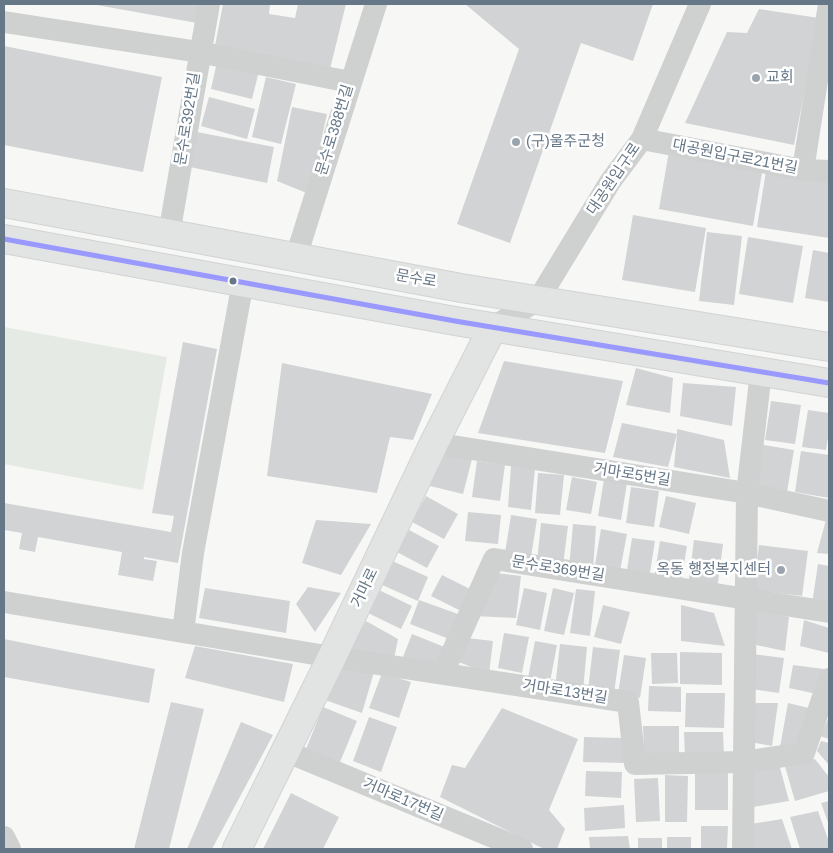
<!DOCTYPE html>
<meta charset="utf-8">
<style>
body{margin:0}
#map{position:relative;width:833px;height:853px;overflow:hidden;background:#f7f7f6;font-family:Helvetica,sans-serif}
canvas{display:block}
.frame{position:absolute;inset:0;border:5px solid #667787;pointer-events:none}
</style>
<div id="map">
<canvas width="833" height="853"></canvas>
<div class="frame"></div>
</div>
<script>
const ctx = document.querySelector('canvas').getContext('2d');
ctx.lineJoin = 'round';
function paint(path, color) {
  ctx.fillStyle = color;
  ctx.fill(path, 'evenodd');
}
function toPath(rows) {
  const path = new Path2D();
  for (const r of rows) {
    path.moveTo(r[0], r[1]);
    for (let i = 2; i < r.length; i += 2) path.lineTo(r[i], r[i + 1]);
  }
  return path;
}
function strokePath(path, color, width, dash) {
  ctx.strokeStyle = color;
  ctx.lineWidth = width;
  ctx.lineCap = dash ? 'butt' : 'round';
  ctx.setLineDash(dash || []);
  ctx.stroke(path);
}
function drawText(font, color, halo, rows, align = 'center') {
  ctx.font = font + ' Helvetica,"Noto Sans KR",sans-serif';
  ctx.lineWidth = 5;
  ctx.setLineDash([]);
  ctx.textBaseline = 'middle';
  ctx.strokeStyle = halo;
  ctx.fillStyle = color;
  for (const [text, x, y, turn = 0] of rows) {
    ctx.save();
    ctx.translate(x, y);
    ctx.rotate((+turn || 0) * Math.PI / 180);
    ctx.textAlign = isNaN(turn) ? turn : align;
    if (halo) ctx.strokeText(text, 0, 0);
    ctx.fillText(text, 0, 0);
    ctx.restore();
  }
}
paint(toPath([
 [4,327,167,357,143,490,4,464]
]), '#e6eae4');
paint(toPath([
 [91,4,200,4,197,23],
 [223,4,270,4,269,14,295,18,298,4,346,4,329,73,214,51],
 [465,4,653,4,633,61,581,43,510,243,457,224,519,49],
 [759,9,819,18,794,145,685,123,727,32,747,33],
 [4,46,162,77,143,172,4,145],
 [217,62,259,71,252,99,211,89],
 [266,77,296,84,281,144,252,137],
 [209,97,255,109,247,139,201,126],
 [292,107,327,114,309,194,277,181],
 [197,132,274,147,267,183,190,167],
 [669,151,763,167,753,226,659,209],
 [766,171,829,181,829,238,757,227],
 [633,215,706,228,695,292,622,280],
 [707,232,742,236,734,305,699,301],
 [748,237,803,246,793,303,739,294],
 [813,250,829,253,829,302,805,298],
 [183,342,217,349,178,563,144,557,144,559,157,561,153,581,118,575,122,552,38,537,35,552,19,549,22,533,4,530,4,503,171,532,174,516,152,513],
 [504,361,623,381,605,453,478,433],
 [282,363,432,394,413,440,390,437,377,493,267,476],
 [636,368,673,378,670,413,626,405],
 [683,383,736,387,732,426,680,416],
 [771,401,801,405,795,444,765,440],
 [808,410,829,413,829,432,826,450,802,447],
 [622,423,677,434,677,429,724,440,730,478,674,467,677,434,668,467,613,457],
 [758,444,794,450,787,492,751,485],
 [439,450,472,459,463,494,430,486],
 [801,451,829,455,829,498,795,492],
 [477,461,505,465,500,501,472,497],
 [511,466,535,468,531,510,508,507],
 [538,473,564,475,560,515,535,513],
 [572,477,597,482,591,514,566,510],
 [604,479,627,483,621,520,598,516],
 [631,487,659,491,654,527,626,523],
 [426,496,458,514,444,539,412,522],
 [666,496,696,503,689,534,659,527],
 [468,512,501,515,498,544,465,541],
 [511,515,537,519,531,557,505,553],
 [316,520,371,524,341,575,302,563],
 [826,520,829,521,829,554,817,553],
 [541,523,568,526,563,565,537,562],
 [573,524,596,526,593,570,569,568],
 [601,529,627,534,619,576,594,571],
 [409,530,439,546,427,568,397,552],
 [632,538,655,541,649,579,626,576],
 [694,540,723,544,717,590,688,586],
 [660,541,687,546,681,582,654,578],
 [759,545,808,551,802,596,753,590],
 [390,560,428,577,418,601,380,584],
 [818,564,829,566,829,608,812,604],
 [496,573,521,576,516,618,474,616],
 [442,575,472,590,461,611,431,596],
 [308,587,341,593,315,632,296,604],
 [205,588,290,601,286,633,199,618],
 [524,588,547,593,540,630,516,625],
 [553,588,574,593,564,635,544,631],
 [576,589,595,591,590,636,570,633],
 [379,590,412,606,401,629,368,613],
 [419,600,458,614,449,639,410,624],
 [603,605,630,612,621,644,594,637],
 [681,605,714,613,725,646,681,641],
 [751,607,789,617,785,651,751,644],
 [804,620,829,628,829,653,800,646],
 [366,621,398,639,393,664,347,654],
 [504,633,529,637,522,673,498,668],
 [412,634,447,648,438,671,403,657],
 [467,638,493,641,489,674,456,661],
 [4,639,155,669,149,703,4,677],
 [535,641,557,645,550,682,528,678],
 [560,644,587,647,583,691,555,688],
 [195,646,293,664,284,702,185,678],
 [593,647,620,650,614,693,588,690],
 [680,652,722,653,722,685,680,684],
 [651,653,677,653,678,683,652,684],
 [752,654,784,658,779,693,751,689],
 [624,655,646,658,640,698,618,694],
 [793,665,824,669,817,694,789,688],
 [342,666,374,672,362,713,322,699],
 [382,673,411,682,399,718,369,708],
 [649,686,681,687,681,712,648,711],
 [686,693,725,693,724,728,685,727],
 [171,702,204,709,169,849,134,849],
 [751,703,778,703,772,746,750,742],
 [788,703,813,709,801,742,780,747],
 [323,707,357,721,340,762,306,749],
 [502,708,578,739,549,810,565,829,557,849,544,849,440,797,452,765,465,768],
 [369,717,397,727,381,772,353,761],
 [829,717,829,739,820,736],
 [241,722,273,735,212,849,187,849],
 [643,726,679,726,679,756,644,756],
 [684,732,723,732,724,758,685,759],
 [584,737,624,738,624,763,583,762],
 [821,741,829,743,829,765,817,751],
 [815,759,829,777,829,791,795,801,784,763],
 [779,764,789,801,753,807,751,770],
 [695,770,728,770,728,810,695,810],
 [586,771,622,772,621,798,585,796],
 [665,775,688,776,687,822,665,822],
 [658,778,660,821,636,822,634,779],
 [291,793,339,817,323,849,263,849],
 [829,801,829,825,821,803],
 [624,805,625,828,585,831,584,808],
 [818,811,829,842,829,849,800,849,790,817],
 [782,819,792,849,754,849,751,824],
 [701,826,728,826,727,849,701,849],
 [628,836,630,849,590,849,589,837],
 [667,837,691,837,691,849,667,849],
 [638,838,662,838,662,849,638,849]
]), '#d2d3d4');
const major = toPath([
 [4,203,461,288,829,347],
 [4,239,455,321,829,383],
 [237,849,332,657,434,443,493,327]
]);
strokePath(major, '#d2d3d4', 30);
strokePath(toPath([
 [4,22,199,52,350,82],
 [642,139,803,170,829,171],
 [803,170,829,4],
 [169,234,209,4],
 [296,257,376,4],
 [493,327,538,300,610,182,642,139,700,4],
 [434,443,747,493,829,511],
 [4,602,332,657,628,702,635,764,743,762,804,753,829,679],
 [183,632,193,553,243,282],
 [443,673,494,559,829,612],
 [285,751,522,849],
 [4,837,10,849],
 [743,849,747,493,761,372]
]), '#cfd1d1', 22);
strokePath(major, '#e2e3e3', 28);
strokePath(toPath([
 [4,239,455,321,829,383]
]), '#99f', 5);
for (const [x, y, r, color] of [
 [756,78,5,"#99a4ae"],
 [516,142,5,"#99a4ae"],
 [233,281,4.5,"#667787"],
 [781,570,5,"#99a4ae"]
]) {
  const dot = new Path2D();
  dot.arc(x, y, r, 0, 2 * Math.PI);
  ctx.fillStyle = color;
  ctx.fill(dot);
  strokePath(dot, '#fff', 2);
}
drawText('15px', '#667787', '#fff', [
 ["교회",766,78],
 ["(구)울주군청",526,142],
 ["옥동 행정복지센터",771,570,"right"]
], 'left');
drawText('15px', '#667787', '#fff', [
 ["문수로392번길",188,119,-81],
 ["문수로388번길",335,130,-73],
 ["대공원입구로21번길",735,157,11],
 ["대공원입구로",614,179,-56],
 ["문수로",416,279,10],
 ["거마로5번길",632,475,9],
 ["문수로369번길",558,569,9],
 ["거마로",365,588,-64],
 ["거마로13번길",565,692,9],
 ["거마로17번길",403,800,23]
]);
</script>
